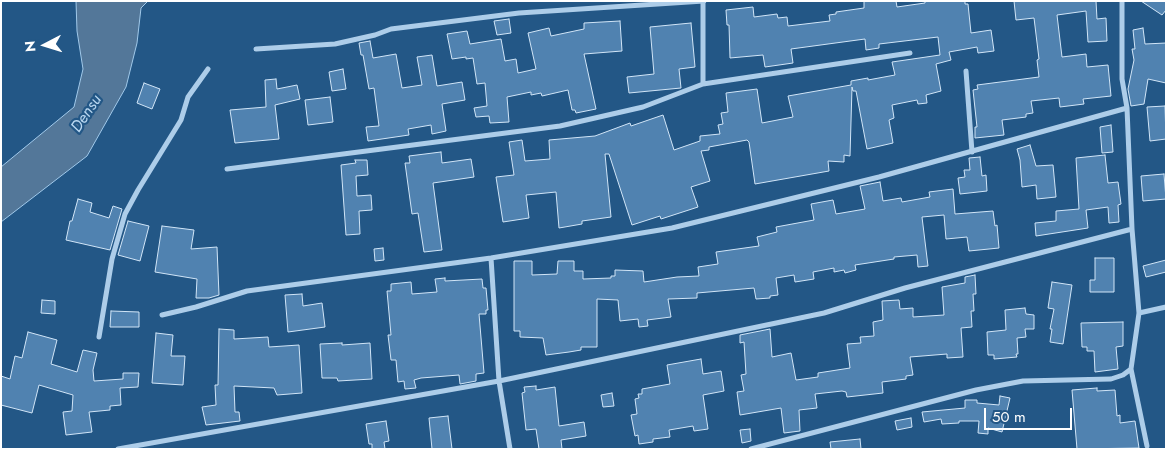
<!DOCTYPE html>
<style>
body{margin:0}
#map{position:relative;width:1167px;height:450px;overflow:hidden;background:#235786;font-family:Jost,sans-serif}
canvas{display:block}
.frame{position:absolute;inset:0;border:2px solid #fff;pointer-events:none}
.north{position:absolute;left:20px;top:20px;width:50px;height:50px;-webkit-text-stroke:4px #235786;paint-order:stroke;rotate:265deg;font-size:14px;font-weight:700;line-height:20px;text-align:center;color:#fff}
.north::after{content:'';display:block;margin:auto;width:18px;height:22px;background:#fff;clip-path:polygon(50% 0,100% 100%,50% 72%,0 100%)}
.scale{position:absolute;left:984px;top:408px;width:88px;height:22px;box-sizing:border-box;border:2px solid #fff;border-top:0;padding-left:6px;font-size:15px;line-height:18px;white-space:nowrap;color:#fff;-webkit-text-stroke:4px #235786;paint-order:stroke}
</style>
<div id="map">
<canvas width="1167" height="450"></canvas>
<div class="frame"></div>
<div class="north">N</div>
<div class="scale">50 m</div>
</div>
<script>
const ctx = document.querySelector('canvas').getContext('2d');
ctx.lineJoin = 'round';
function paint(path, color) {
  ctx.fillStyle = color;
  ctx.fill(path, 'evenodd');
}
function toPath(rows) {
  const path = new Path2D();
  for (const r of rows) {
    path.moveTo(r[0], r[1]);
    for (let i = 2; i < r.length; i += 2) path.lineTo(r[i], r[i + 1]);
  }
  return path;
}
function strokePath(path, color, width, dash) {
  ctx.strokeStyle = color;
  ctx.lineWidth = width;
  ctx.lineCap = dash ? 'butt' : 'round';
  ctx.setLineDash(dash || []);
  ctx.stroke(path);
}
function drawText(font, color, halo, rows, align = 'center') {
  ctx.font = font + ' Jost,sans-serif';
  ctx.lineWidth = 4.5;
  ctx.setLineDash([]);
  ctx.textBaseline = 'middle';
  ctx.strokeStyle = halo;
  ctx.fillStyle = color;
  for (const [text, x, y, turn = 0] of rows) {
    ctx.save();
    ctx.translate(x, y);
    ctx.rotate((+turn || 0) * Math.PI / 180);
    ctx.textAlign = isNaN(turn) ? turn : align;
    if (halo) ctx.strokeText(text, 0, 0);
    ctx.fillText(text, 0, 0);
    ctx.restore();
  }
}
const water = toPath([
 [76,1,148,1,141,8,137,43,126,87,87,156,1,222,1,167,74,107,83,69,77,31,76,1]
]);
paint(water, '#537799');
strokePath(water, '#a1c9ea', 1);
const building = toPath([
 [864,1,896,1,897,7,925,3,925,1,965,1,965,4,968,4,971,33,991,30,994,51,978,53,977,47,949,52,951,60,936,64,941,91,926,95,927,103,918,104,917,100,892,105,894,118,889,120,893,143,867,149,856,91,853,91,852,87,850,156,844,155,844,162,828,161,829,171,755,184,749,142,747,140,709,147,709,150,701,151,710,181,691,187,698,207,661,219,660,216,632,225,609,154,605,154,611,217,582,221,582,224,559,228,556,192,526,195,529,218,503,222,496,177,514,175,509,142,522,140,525,161,550,159,549,140,595,136,630,123,631,126,663,115,674,150,700,141,700,136,720,134,718,125,723,124,721,113,728,112,726,93,757,89,762,123,793,117,788,96,851,85,851,81,868,78,868,80,895,75,892,62,940,55,938,37,879,44,879,48,866,50,865,39,791,49,793,63,765,67,763,55,730,58,729,25,727,25,726,10,753,7,754,17,777,14,778,18,787,17,788,26,830,21,829,15,836,14,836,12,864,8,864,1],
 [1014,1,1096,1,1097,19,1106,18,1107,41,1088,42,1086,11,1057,15,1062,57,1086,54,1087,67,1108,65,1111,96,1083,99,1084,104,1060,107,1059,98,1031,101,1033,113,1026,114,1026,117,1002,120,1004,135,975,138,975,127,977,127,973,90,978,89,977,85,1039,77,1037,60,1039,59,1034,18,1016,20,1014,1],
 [1141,1,1166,1,1166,10,1162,15,1141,1],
 [509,19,511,33,497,35,494,21,509,19],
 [620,21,622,51,584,54,596,109,576,113,575,110,572,110,568,90,542,96,541,93,531,95,531,92,507,97,509,122,490,123,489,116,476,117,474,108,487,106,485,83,477,84,473,58,466,59,466,57,452,59,447,34,467,31,470,44,501,39,505,61,516,59,518,73,536,69,528,33,549,28,551,36,584,29,584,23,620,21],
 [691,23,695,67,679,69,681,88,629,93,627,77,654,74,650,27,691,23],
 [1143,28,1145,44,1166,43,1166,83,1148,79,1144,104,1131,106,1128,89,1134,60,1132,49,1135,49,1133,30,1143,28],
 [370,41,373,58,396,54,402,88,422,85,417,57,432,55,437,86,462,82,465,100,442,104,446,131,432,134,431,125,408,129,409,135,368,141,366,127,379,126,374,88,369,89,363,55,361,55,359,43,370,41],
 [343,69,346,89,332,91,329,72,343,69],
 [276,79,277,89,297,85,300,99,275,105,279,139,235,143,230,110,266,107,265,80,276,79],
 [144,83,160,89,152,109,137,103,144,83],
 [330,97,333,122,308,125,305,100,330,97],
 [1165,106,1166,139,1150,141,1147,107,1165,106],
 [1111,125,1113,152,1102,153,1100,127,1111,125],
 [1030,145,1036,166,1053,165,1056,197,1037,199,1036,185,1022,187,1020,160,1017,149,1030,145],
 [441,152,442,163,471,159,474,177,433,183,442,250,424,252,418,213,412,214,405,163,410,163,409,156,441,152],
 [1105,155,1108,183,1118,182,1121,204,1118,205,1119,222,1109,223,1108,207,1086,210,1088,228,1036,236,1035,223,1056,221,1056,211,1079,209,1076,158,1105,155],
 [980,157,982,176,986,175,987,191,960,194,958,178,965,177,964,170,970,170,969,158,980,157],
 [355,160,367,160,368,175,356,176,357,196,371,195,372,210,359,211,360,234,346,235,341,165,356,163,355,160],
 [1164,174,1166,199,1143,201,1141,176,1164,174],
 [880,182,883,201,901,198,902,202,930,197,929,192,953,189,955,214,993,211,995,226,997,225,999,248,969,251,967,237,946,239,944,215,922,217,928,266,918,267,917,255,894,257,894,259,855,265,856,270,845,273,844,270,834,272,834,268,813,272,814,279,795,282,794,275,776,278,778,295,770,296,770,298,756,299,754,288,697,293,697,298,668,299,671,317,647,320,648,326,639,327,638,319,620,321,618,300,597,299,597,347,581,347,581,350,569,352,546,355,543,338,520,337,520,331,514,331,514,261,532,261,532,275,557,274,558,261,574,261,574,271,583,271,583,279,611,278,611,276,615,276,615,270,643,271,644,282,677,277,699,276,698,267,718,264,716,252,759,246,757,237,777,232,776,227,814,220,811,204,833,200,836,214,865,209,860,186,880,182],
 [78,199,92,203,90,212,109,218,113,206,122,209,110,250,66,240,70,221,72,221,78,199],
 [128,221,149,226,140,261,118,255,128,221],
 [162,226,194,230,191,249,217,247,219,295,209,298,196,298,197,279,155,272,162,226],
 [383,248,384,260,375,261,374,249,383,248],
 [1095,258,1114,258,1114,292,1090,292,1090,280,1095,280,1095,258],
 [1166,260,1166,272,1146,277,1143,266,1166,260],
 [975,275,976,294,973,294,974,311,971,311,972,327,961,328,963,357,947,358,947,354,910,357,913,375,906,376,906,379,882,382,883,393,847,397,846,392,842,391,815,394,817,408,799,410,800,431,784,433,781,408,740,415,737,392,744,391,741,375,746,374,744,342,740,343,740,335,770,329,772,357,791,353,796,380,818,377,818,373,850,368,847,344,861,343,860,337,874,336,873,322,883,320,882,301,899,300,900,309,913,308,913,317,944,315,942,287,965,283,965,277,975,275],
 [445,278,445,281,482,279,483,288,486,288,488,310,486,310,486,314,479,314,484,373,476,374,476,381,460,384,459,375,421,378,414,380,416,388,405,389,404,381,398,382,396,360,391,360,388,335,391,335,387,291,391,291,391,284,411,282,412,294,437,292,435,279,445,278],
 [1052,282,1072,285,1063,344,1050,342,1052,329,1050,329,1054,309,1048,308,1052,282],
 [302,294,303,306,322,303,325,327,288,332,285,295,302,294],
 [42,300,55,301,55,314,41,313,42,300],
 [1025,308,1026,314,1034,315,1034,329,1025,329,1026,337,1017,338,1018,354,1016,354,1017,357,994,359,994,355,988,355,987,332,1006,330,1005,310,1025,308],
 [111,311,139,312,139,327,110,327,111,311],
 [1123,322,1123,346,1116,347,1118,369,1095,372,1094,351,1087,351,1087,347,1082,347,1081,323,1123,322],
 [219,329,234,330,234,339,268,337,269,347,299,345,302,393,277,395,274,388,234,386,235,412,239,412,240,421,206,425,202,407,216,405,215,385,218,385,219,329],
 [28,332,57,340,51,364,77,372,83,350,97,353,93,370,94,381,123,379,123,373,139,373,138,387,120,388,121,405,110,406,110,410,89,412,92,432,66,435,63,412,72,411,73,395,39,385,32,413,1,405,1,376,10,379,15,356,22,358,28,332],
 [156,333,173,335,171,356,185,356,183,385,152,383,156,333],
 [342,343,342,345,370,343,372,379,338,381,337,378,322,378,320,344,342,343],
 [701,359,703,374,721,371,724,391,703,395,708,429,694,431,693,426,669,430,670,437,653,439,653,442,639,444,638,435,635,436,631,415,637,414,635,399,639,398,638,394,642,394,642,389,670,384,667,365,701,359],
 [536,386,536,390,555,387,559,426,584,422,586,436,561,440,562,449,539,449,536,429,526,430,522,393,525,392,524,387,536,386],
 [1097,388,1097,391,1115,390,1117,416,1120,415,1120,423,1135,421,1139,448,1077,449,1072,390,1097,388],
 [612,393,614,406,603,407,601,395,612,393],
 [1000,396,1010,398,1002,432,988,428,988,434,978,433,979,421,959,421,959,423,942,424,941,419,924,422,922,412,965,408,965,400,977,400,977,403,999,405,1000,396],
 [448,416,452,449,432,449,429,418,448,416],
 [911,418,912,427,897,430,895,421,911,418],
 [386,421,389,441,384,442,385,449,372,449,372,444,369,444,366,424,386,421],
 [750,429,751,441,742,443,740,430,750,429],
 [860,439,861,449,831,449,830,442,860,439]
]);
paint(building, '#5082b0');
strokePath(building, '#d1e5f7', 1);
strokePath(toPath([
 [703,1,703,84],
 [256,49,335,44,375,35,391,29,519,13,704,1],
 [966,71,972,152],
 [227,169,560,126,643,107,703,84,910,53],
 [491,258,499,381,510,449],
 [1139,313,1166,307],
 [162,315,196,307,247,291,491,258,672,228,879,177,1127,108],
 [99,337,112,259,125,214,138,190,181,120,188,97,208,69],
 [1131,369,1147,446],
 [118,449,499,381,824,313,905,288,1132,229],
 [751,449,976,390,1023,381,1111,379,1123,375,1131,369,1139,313,1132,229,1127,108,1122,79,1122,1]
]), '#adcde9', 5);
drawText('italic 16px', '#b9d7f0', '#235786', [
 ["Densu",87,114,-56]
]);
</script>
